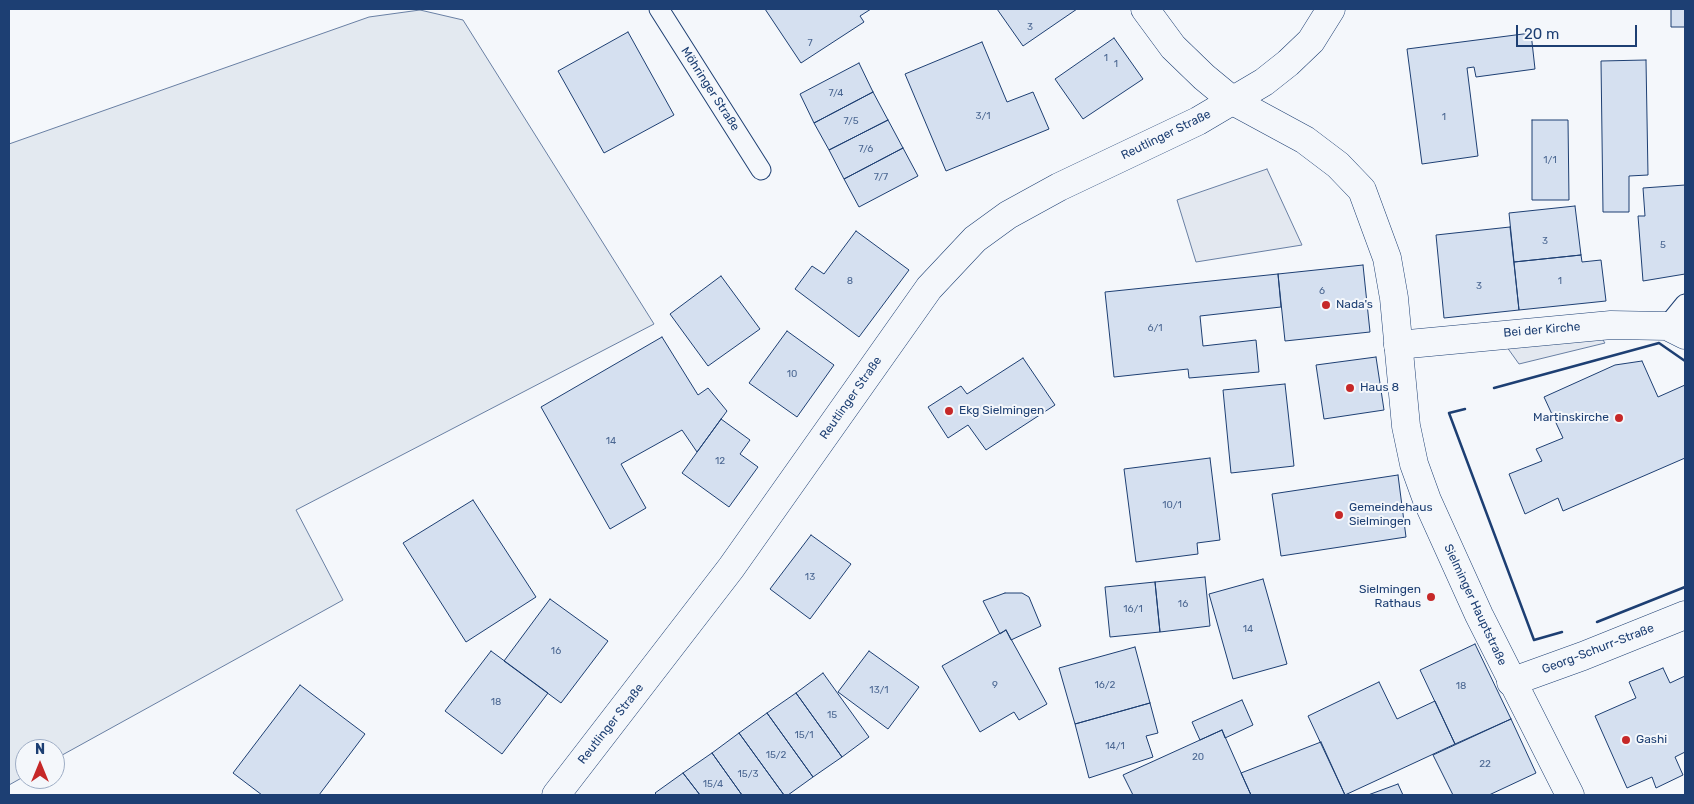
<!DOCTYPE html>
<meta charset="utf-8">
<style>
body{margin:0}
#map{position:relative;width:1694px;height:804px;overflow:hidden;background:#f4f7fb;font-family:Rubik,sans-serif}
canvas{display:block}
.frame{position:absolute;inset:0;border:10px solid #1d3f73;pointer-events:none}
.north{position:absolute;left:15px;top:739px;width:50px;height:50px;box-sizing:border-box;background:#f4f7fb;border:1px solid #9eadc5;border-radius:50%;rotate:0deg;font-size:14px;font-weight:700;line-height:20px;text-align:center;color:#1d3f73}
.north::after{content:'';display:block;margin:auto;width:18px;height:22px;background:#c62828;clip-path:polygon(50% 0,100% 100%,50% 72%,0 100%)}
.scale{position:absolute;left:1516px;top:25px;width:121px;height:22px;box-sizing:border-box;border:2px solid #1d3f73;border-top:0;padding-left:6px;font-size:15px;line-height:18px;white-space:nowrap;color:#1d3f73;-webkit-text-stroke:4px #f4f7fb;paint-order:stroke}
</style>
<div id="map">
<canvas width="1694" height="804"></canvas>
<div class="frame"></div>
<div class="north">N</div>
<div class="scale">20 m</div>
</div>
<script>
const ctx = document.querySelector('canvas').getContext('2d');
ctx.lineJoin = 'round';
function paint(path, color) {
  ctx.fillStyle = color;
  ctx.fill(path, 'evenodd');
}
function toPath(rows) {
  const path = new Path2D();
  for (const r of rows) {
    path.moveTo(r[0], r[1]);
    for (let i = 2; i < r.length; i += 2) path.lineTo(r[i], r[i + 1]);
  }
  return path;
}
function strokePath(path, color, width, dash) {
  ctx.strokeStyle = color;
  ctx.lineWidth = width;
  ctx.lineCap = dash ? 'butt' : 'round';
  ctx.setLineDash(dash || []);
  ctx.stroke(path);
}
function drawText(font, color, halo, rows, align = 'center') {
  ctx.font = font + ' Rubik,sans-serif';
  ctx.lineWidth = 4;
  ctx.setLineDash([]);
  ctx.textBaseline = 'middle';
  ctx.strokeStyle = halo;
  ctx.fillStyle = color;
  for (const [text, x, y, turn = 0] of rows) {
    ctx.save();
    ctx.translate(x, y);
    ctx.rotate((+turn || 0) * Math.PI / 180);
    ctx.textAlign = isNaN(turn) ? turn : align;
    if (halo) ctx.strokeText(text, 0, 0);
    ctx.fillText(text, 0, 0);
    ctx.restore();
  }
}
const green = toPath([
 [420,10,463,20,654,324,296,510,343,600,55,759,55,749,25,749,25,776,9,785,9,144,369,17,420,10]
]);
paint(green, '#e3e9f0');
strokePath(green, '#687fa3', 1);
const parking = toPath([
 [1267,169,1302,245,1196,262,1177,200,1267,169],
 [1587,317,1605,343,1519,364,1494,329,1587,317]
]);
paint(parking, '#e3e8f0');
strokePath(parking, '#687fa3', 1);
const building = toPath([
 [765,9,871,9,860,16,864,22,801,63,765,9],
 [997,9,1077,9,1023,46,997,9],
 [1671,9,1685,9,1685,27,1671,27,1671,9],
 [628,32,674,115,604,153,558,71,628,32],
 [1531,33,1535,69,1476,77,1474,67,1467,68,1478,156,1422,164,1407,49,1531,33],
 [1114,38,1143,79,1083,119,1055,79,1114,38],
 [982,42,1007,102,1033,92,1049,129,946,171,905,74,982,42],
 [1646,60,1648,175,1629,176,1629,212,1603,212,1601,61,1646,60],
 [859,63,873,92,814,123,800,94,859,63],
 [873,92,888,120,829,150,814,123,873,92],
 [888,120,903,148,844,179,829,150,888,120],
 [1532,120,1568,120,1569,200,1532,200,1532,120],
 [903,148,918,176,859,207,844,179,903,148],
 [1685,185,1685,274,1643,281,1638,216,1645,216,1643,188,1685,185],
 [1575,206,1581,255,1514,262,1509,213,1575,206],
 [1510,227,1519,310,1444,318,1436,235,1510,227],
 [856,231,909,270,859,337,795,289,812,266,824,274,856,231],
 [1581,255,1582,262,1601,260,1606,301,1519,310,1514,262,1581,255],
 [1363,265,1370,332,1285,341,1278,274,1363,265],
 [1278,274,1281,307,1200,316,1203,346,1256,340,1259,372,1189,378,1188,369,1114,377,1105,292,1278,274],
 [721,276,760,329,708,366,670,314,721,276],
 [787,331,834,365,797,417,749,383,787,331],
 [662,337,698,395,708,388,727,411,697,452,682,430,621,464,646,508,610,529,541,407,662,337],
 [1376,357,1384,410,1324,419,1316,365,1376,357],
 [1023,358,1055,405,986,450,968,425,948,438,928,407,961,386,967,394,1023,358],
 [1642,361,1658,397,1685,385,1685,458,1563,511,1558,498,1525,514,1509,474,1542,461,1536,449,1563,438,1544,397,1615,365,1642,361],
 [1285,384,1294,466,1231,473,1223,390,1285,384],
 [721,419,750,440,740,454,758,467,729,507,682,473,721,419],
 [1210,458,1220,540,1197,543,1198,554,1136,562,1124,469,1210,458],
 [1398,475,1406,537,1281,556,1272,494,1398,475],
 [473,500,536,597,466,642,403,543,473,500],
 [811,535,851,564,810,619,770,589,811,535],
 [1205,577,1210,626,1160,632,1155,582,1205,577],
 [1263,579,1287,664,1233,679,1209,594,1263,579],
 [1155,582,1160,632,1110,637,1105,587,1155,582],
 [1005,593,1022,593,1029,597,1041,626,1011,640,1006,630,1000,634,983,601,1005,593],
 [550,599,608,641,561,703,504,661,550,599],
 [1006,630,1047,704,1019,720,1014,712,980,732,942,666,1006,630],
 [1475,644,1511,719,1455,744,1420,670,1475,644],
 [1135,647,1150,703,1075,724,1059,668,1135,647],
 [491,651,548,693,502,754,445,711,491,651],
 [869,651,919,687,888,729,838,692,869,651],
 [1663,668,1670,683,1685,676,1685,752,1675,757,1683,775,1656,788,1652,777,1627,788,1595,716,1636,698,1629,682,1663,668],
 [823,673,869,737,842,757,796,693,823,673],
 [1379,682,1397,719,1435,701,1455,744,1345,795,1308,716,1379,682],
 [300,685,365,734,319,795,262,795,233,773,300,685],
 [796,693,842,757,813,777,767,713,796,693],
 [1242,700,1253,725,1225,738,1222,730,1200,740,1192,722,1242,700],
 [1150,703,1158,733,1146,736,1153,757,1089,778,1075,724,1150,703],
 [767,713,813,777,788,795,784,795,739,733,767,713],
 [1511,719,1536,773,1489,795,1453,795,1433,755,1511,719],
 [1222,730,1251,795,1133,795,1123,775,1222,730],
 [739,733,784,795,742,795,712,753,739,733],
 [1321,742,1345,795,1251,795,1241,773,1321,742],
 [712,753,742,795,700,795,683,773,712,753],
 [683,773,700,795,657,795,655,793,683,773],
 [1398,784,1403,795,1368,795,1398,784]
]);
paint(building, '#d5e0f0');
strokePath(building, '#1d3f73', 1);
const service = toPath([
 [659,9,761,170],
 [1667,326,1685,304]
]);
const minor = toPath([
 [1398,345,1611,325,1667,326,1685,335],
 [1511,682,1583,656,1685,615]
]);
const tertiary = toPath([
 [556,795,731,568,929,288,975,239,1008,215,1059,187,1198,121,1264,82,1288,63,1311,41,1331,9]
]);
const secondary = toPath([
 [1145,9,1173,47,1204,77,1233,101,1305,140,1338,165,1362,190,1387,258,1394,298,1406,426,1414,464,1427,500,1479,615,1570,795]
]);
strokePath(service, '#1d3f73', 21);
strokePath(minor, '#1d3f73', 29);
strokePath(tertiary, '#1d3f73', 29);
strokePath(secondary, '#1d3f73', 29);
strokePath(service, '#f4f7fb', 19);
strokePath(minor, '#f4f7fb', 28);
strokePath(tertiary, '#f4f7fb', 28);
strokePath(secondary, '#f4f7fb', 28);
strokePath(toPath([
 [1494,388,1659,343,1685,361],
 [1465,409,1449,413,1534,640,1562,632],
 [1597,622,1685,587]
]), '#1d3f73', 2.5);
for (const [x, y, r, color] of [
 [1326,305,5,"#c62828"],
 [1350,388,5,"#c62828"],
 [949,411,5,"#c62828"],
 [1619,418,5,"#c62828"],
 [1339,515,5,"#c62828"],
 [1431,597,5,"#c62828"],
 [1626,740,5,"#c62828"]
]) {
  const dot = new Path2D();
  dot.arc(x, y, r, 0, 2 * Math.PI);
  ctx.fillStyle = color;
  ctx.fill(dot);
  strokePath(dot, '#f4f7fb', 2);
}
drawText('10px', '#4b6792', null, [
 ["3",1030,27],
 ["7",810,43],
 ["1",1106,58],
 ["1",1116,64],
 ["7/4",836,93],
 ["3/1",983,116],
 ["1",1444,117],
 ["7/5",851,121],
 ["7/6",866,149],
 ["1/1",1550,160],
 ["7/7",881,177],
 ["3",1545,241],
 ["5",1663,245],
 ["8",850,281],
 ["1",1560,281],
 ["3",1479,286],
 ["6",1322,291],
 ["6/1",1155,328],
 ["10",792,374],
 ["14",611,441],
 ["12",720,461],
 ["10/1",1172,505],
 ["13",810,577],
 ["16",1183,604],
 ["16/1",1133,609],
 ["14",1248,629],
 ["16",556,651],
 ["9",995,685],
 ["16/2",1105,685],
 ["18",1461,686],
 ["13/1",879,690],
 ["18",496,702],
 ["15",832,715],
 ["15/1",804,735],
 ["14/1",1115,746],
 ["15/2",776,755],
 ["20",1198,757],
 ["22",1485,764],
 ["15/3",748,774],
 ["15/4",713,784]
]);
drawText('12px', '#1d3f73', '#f4f7fb', [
 ["Möhringer Straße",710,89,57],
 ["Reutlinger Straße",1166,135,-26],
 ["Bei der Kirche",1542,330,-5],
 ["Reutlinger Straße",851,398,-55],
 ["Sielminger Hauptstraße",1475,605,65],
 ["Georg-Schurr-Straße",1598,649,-21],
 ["Reutlinger Straße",611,724,-52]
]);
drawText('12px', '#1d3f73', '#f4f7fb', [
 ["Nada's",1336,305],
 ["Haus 8",1360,388],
 ["Ekg Sielmingen",959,411],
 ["Martinskirche",1609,418,"right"],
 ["Gemeindehaus",1349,508],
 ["Sielmingen",1349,522],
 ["Sielmingen",1421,590,"right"],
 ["Rathaus",1421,604,"right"],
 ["Gashi",1636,740]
], 'left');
</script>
